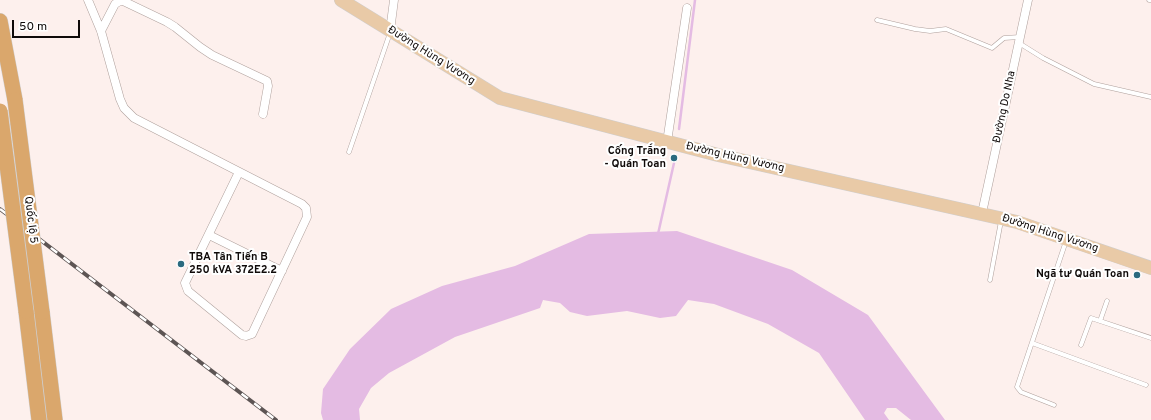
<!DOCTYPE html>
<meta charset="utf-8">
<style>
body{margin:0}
#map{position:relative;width:1151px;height:420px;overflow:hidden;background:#fdf0ed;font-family:Overpass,sans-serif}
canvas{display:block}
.scale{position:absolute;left:12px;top:20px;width:68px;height:18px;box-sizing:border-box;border:2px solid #0f0a09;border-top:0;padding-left:5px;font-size:12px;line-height:14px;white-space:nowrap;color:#0f0a09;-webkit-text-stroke:3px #fff;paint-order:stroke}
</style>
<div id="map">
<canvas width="1151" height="420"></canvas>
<div class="scale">50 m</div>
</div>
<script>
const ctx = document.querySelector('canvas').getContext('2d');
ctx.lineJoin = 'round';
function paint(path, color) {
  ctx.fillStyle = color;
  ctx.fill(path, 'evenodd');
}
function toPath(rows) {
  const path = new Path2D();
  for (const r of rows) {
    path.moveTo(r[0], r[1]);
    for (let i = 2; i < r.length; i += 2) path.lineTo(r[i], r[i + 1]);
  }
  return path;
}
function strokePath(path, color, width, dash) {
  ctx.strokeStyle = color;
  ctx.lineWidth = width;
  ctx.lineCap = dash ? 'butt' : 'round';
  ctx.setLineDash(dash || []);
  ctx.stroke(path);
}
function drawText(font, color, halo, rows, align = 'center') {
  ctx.font = font + ' Overpass,sans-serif';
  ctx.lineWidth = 4;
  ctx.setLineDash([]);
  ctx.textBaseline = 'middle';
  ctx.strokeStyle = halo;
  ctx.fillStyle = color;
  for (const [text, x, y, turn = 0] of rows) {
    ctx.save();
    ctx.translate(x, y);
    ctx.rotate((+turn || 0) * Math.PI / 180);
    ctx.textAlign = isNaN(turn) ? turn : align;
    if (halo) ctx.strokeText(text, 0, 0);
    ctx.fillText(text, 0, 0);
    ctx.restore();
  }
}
paint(toPath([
 [677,231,792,270,868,315,945,420,911,420,896,408,887,408,884,413,889,420,865,420,819,353,768,324,714,304,688,300,676,316,660,318,627,311,587,316,570,312,560,303,543,300,540,308,455,337,389,373,371,388,359,409,360,420,323,420,321,413,323,389,350,349,391,309,442,286,515,266,589,234]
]), '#e4bbe3');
strokePath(toPath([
 [679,129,695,0],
 [658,234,674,163]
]), '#e4bbe3', 2.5);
const lane = toPath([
 [1149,0,1151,0],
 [877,20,915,29,930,31,946,29,992,48,1004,38,1020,37],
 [1019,43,1043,58,1094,84,1151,97],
 [349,152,390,33],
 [990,280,1001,221],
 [1100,321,1107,301],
 [1032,343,1146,385],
 [1081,345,1091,318,1151,338],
 [1054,405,1021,392,1017,387,1066,241]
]);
const street = toPath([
 [88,0,101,31,120,99,124,108,134,118,302,204,306,208,307,217,252,334,246,336,242,335,188,291,185,283,239,172],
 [101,31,115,4,120,1,123,1,167,22,175,27,200,47,212,55,267,81,268,86,263,114],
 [390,31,394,0],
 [667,142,687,8],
 [982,213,1028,0],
 [209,235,282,271]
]);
const primary = toPath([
 [341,0,500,98,718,155,1017,222,1151,268]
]);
const highway = toPath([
 [0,21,15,100],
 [26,311,39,420],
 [42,312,55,420]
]);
strokePath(lane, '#afa09c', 5);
strokePath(street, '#afa09c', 9);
strokePath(primary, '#cfcece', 14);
strokePath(highway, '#cfcece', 16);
strokePath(lane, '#fff', 4);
strokePath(street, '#fff', 8);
strokePath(primary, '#e9caa7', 13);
strokePath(highway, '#daa76c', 15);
const rail = toPath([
 [0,209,276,420]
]);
strokePath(rail, '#5d5554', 4);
strokePath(rail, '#fff', 2.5, [8]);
const highwayBridge = toPath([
 [15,100,42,312],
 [0,111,26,311]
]);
strokePath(highwayBridge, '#cfcece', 16, []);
strokePath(highwayBridge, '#daa76c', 15);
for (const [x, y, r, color] of [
 [674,158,4,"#2a6a7f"],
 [181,264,4,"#2a6a7f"],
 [1137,275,4,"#2a6a7f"]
]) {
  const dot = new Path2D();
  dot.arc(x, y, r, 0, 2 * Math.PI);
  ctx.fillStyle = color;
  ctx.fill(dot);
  strokePath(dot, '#fff', 1.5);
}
drawText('11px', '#0f0a09', '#fff', [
 ["Đường Hùng Vương",431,56,32],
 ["Đường Do Nha",1005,107,-78],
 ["Đường Hùng Vương",735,158,13],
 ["Quốc lộ 5",30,220,83],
 ["Đường Hùng Vương",1050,234,18]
]);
drawText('bold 11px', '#0f0a09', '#fff', [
 ["Cống Trắng",666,152],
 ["- Quán Toan",666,165],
 ["TBA Tân Tiến B",189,258,"left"],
 ["250 kVA 372E2.2",189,271,"left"],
 ["Ngã tư Quán Toan",1129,275]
], 'right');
</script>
